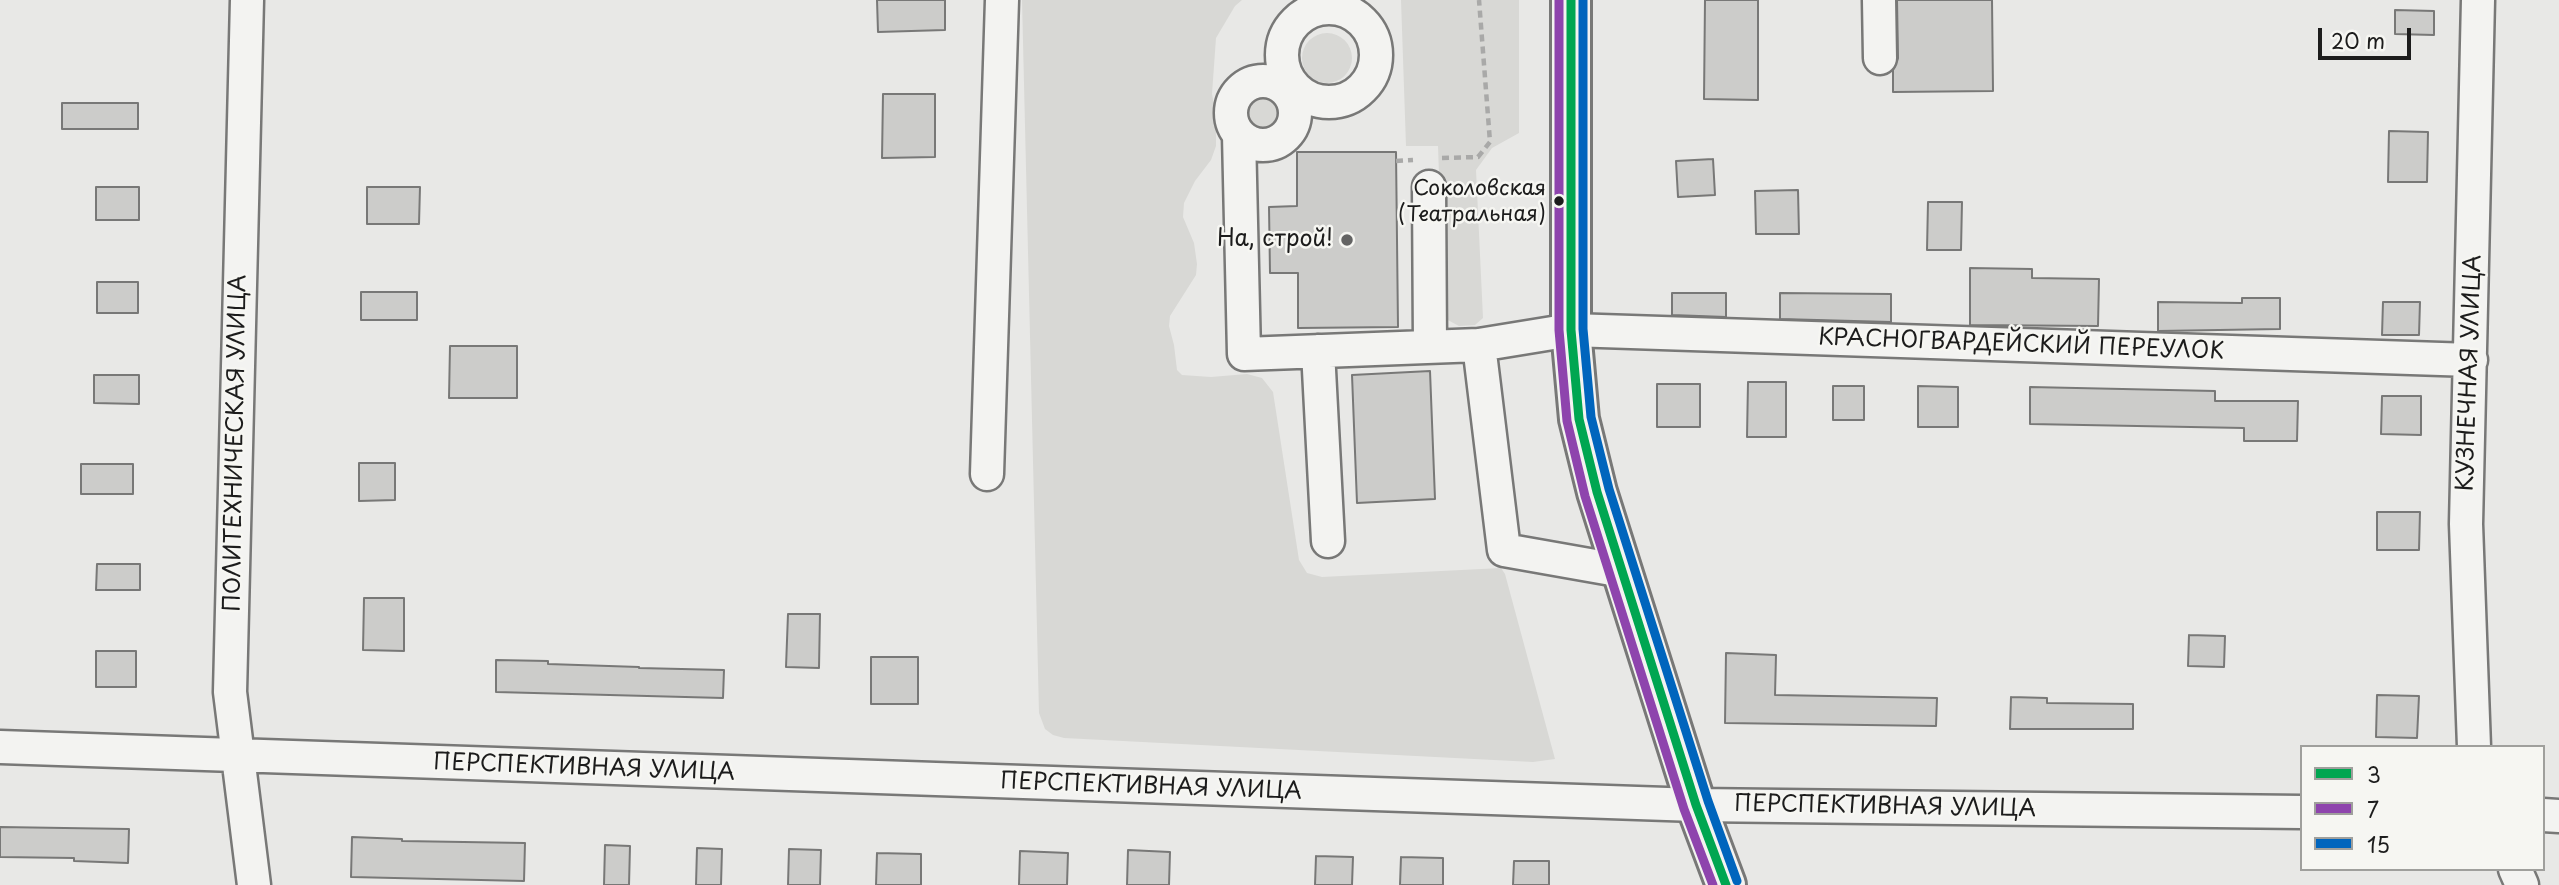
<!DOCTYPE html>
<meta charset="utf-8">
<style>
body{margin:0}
#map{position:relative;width:2559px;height:885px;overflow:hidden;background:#e8e8e6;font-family:"Playpen Sans",sans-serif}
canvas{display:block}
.legend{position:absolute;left:2300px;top:745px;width:245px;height:126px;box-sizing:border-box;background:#f6f6f2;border:2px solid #9f9f9c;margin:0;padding:9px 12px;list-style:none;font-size:21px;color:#1c1c1c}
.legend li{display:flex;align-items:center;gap:14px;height:35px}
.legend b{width:35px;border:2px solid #9f9f9c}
.scale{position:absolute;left:2318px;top:28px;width:93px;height:32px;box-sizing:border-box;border:4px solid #1c1c1c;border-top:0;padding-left:9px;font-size:21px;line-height:24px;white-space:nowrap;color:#1c1c1c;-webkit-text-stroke:5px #f6f6f2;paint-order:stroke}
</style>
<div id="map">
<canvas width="2559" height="885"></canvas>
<ul class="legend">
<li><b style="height:9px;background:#00a651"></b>3</li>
<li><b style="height:9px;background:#8e44ad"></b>7</li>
<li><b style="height:9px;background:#0065bd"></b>15</li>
</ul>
<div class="scale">20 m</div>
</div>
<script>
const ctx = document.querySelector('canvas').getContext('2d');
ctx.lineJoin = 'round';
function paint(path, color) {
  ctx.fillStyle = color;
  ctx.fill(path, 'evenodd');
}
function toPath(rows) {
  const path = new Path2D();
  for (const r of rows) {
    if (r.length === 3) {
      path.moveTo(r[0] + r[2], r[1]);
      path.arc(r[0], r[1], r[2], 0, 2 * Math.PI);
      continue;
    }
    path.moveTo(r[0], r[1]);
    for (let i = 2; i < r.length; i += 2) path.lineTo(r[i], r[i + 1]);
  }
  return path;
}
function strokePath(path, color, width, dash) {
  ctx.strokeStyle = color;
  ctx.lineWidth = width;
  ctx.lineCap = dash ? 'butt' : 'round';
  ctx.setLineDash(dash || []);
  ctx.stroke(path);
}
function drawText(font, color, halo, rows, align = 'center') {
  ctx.font = font + ' "Playpen Sans",sans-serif';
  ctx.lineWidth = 5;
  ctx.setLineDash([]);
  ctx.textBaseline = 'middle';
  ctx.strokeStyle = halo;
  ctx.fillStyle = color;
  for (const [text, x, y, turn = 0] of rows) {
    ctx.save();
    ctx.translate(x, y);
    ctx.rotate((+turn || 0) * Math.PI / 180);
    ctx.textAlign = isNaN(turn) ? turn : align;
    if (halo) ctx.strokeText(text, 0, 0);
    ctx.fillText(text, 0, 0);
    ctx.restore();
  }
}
paint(toPath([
 [1022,0,1242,0,1235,6,1216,38,1212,94,1216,115,1216,146,1211,160,1195,181,1184,203,1183,217,1194,243,1197,264,1196,275,1170,316,1169,326,1174,345,1177,370,1182,375,1211,377,1247,374,1262,378,1273,392,1299,560,1307,573,1322,577,1501,568,1505,574,1555,759,1533,762,1064,738,1053,735,1045,729,1039,713],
 [1401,0,1519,0,1519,133,1492,148,1476,170,1483,318,1475,325,1459,326,1444,318,1438,146,1406,146],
 [1327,58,25],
 [1262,111,19]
]), '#d8d8d5');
const building = toPath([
 [877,0,945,0,945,30,878,32,877,0],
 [1705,0,1758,0,1758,100,1704,99,1705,0],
 [1897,0,1992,0,1993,91,1893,92,1893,70,1898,58,1897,0],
 [2395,10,2434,11,2434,35,2395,34,2395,10],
 [883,94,935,94,935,157,882,158,883,94],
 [62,103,138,103,138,129,62,129,62,103],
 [2389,131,2428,132,2427,182,2388,182,2389,131],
 [1297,152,1396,152,1398,327,1298,328,1298,273,1270,273,1269,207,1297,206,1297,152],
 [1713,159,1715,195,1678,197,1676,161,1713,159],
 [96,187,139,187,139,220,96,220,96,187],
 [367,187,420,187,419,224,367,224,367,187],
 [1798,190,1799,234,1756,234,1755,191,1798,190],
 [1928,202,1962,202,1961,250,1927,250,1928,202],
 [1970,268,2032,269,2032,278,2099,279,2098,326,1970,325,1970,268],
 [97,282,138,282,138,313,97,313,97,282],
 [361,292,417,292,417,320,361,320,361,292],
 [1672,293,1726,293,1726,317,1672,315,1672,293],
 [1780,293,1891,294,1891,322,1780,319,1780,293],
 [2242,298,2280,298,2280,329,2158,331,2158,302,2242,303,2242,298],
 [2383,302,2420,302,2419,335,2382,335,2383,302],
 [450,346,517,346,517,398,449,398,450,346],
 [1430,371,1435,499,1357,503,1352,375,1430,371],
 [94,375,139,375,139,404,94,403,94,375],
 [1748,382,1786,382,1786,437,1747,437,1748,382],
 [1657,384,1700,384,1700,427,1657,427,1657,384],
 [1833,386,1864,386,1864,420,1833,420,1833,386],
 [1918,386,1958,387,1958,427,1918,427,1918,386],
 [2030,387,2215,391,2215,401,2298,401,2297,441,2244,441,2244,428,2030,424,2030,387],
 [2382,396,2421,396,2421,435,2381,434,2382,396],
 [359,463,395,463,395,500,359,501,359,463],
 [81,464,133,464,133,494,81,494,81,464],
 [2377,512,2420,512,2419,550,2377,550,2377,512],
 [97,564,140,564,140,590,96,590,97,564],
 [364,598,404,598,404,651,363,650,364,598],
 [788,614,820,614,819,668,786,667,788,614],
 [2189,635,2225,636,2224,667,2188,666,2189,635],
 [96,651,136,651,136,687,96,687,96,651],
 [1726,653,1776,655,1775,695,1937,698,1936,726,1725,723,1726,653],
 [871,657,918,657,918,704,871,704,871,657],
 [496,660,548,661,548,664,639,667,639,668,724,670,723,698,496,692,496,660],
 [2377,695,2419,696,2417,738,2376,737,2377,695],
 [2011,697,2047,698,2047,703,2133,704,2133,729,2010,729,2011,697],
 [0,827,129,829,128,863,74,861,74,858,0,857,0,827],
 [352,837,402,839,402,841,525,843,524,881,351,877,352,837],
 [605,845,630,846,629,885,604,885,605,845],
 [697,848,722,849,721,885,696,885,697,848],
 [789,849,821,850,820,885,788,885,789,849],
 [1128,850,1170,852,1169,885,1127,885,1128,850],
 [1020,851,1068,853,1067,885,1019,885,1020,851],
 [877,853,921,854,921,885,876,885,877,853],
 [1316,856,1353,857,1352,885,1315,885,1316,856],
 [1401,857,1443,858,1443,885,1400,885,1401,857],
 [1514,861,1549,861,1549,885,1513,885,1514,861]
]);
paint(building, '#ccccca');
strokePath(building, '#787877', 2);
const minor = toPath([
 [247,0,230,692,254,885],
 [1879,0,1880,58],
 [1329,55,47],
 [1263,113,32],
 [1239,135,1244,354,1479,345,1571,330,2471,360],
 [1429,187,1430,346],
 [1479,345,1504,550,1623,571],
 [1318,351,1328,541],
 [987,474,1002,0],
 [0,747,1696,805,2302,812],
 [2474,747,2466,524,2478,0],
 [2543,815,2559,816],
 [2515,869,2522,885]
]);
const major = toPath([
 [1571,0,1571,330,1579,419,1597,492,1696,805,1726,885]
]);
strokePath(minor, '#787877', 37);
strokePath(major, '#787877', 44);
strokePath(toPath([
 [1442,158,1478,157,1490,142,1479,0],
 [1396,161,1413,160]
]), '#a9a9a8', 4.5, [7, 5]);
strokePath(minor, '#f3f3f1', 32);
strokePath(major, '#f3f3f1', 38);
strokePath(toPath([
 [1571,0,1571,330,1579,419,1597,492,1696,805,1726,885]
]), '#00a651', 9);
strokePath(toPath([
 [1559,0,1559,330,1567,421,1585,496,1684,809,1713,885]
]), '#8e44ad', 9);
strokePath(toPath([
 [1583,0,1583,329,1591,417,1609,489,1708,801,1737,881]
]), '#0065bd', 9);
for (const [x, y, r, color] of [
 [1559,201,6,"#1c1c1c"],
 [1347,240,7,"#636363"]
]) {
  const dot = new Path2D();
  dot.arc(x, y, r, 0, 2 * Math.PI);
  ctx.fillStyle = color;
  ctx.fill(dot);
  strokePath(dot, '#f6f6f2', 2.5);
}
drawText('21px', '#1c1c1c', '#f6f6f2', [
 ["Соколовская",1546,189],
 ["(Театральная)",1546,215]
], 'right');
drawText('23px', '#1c1c1c', '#f6f6f2', [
 ["На, строй!",1333,240]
], 'right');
drawText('23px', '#1c1c1c', '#f6f6f2', [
 ["КРАСНОГВАРДЕЙСКИЙ ПЕРЕУЛОК",2021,345,2],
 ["КУЗНЕЧНАЯ УЛИЦА",2470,373,-88],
 ["ПОЛИТЕХНИЧЕСКАЯ УЛИЦА",236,443,-89],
 ["ПЕРСПЕКТИВНАЯ УЛИЦА",584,768,2],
 ["ПЕРСПЕКТИВНАЯ УЛИЦА",1151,787,2],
 ["ПЕРСПЕКТИВНАЯ УЛИЦА",1885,807,1]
]);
</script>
